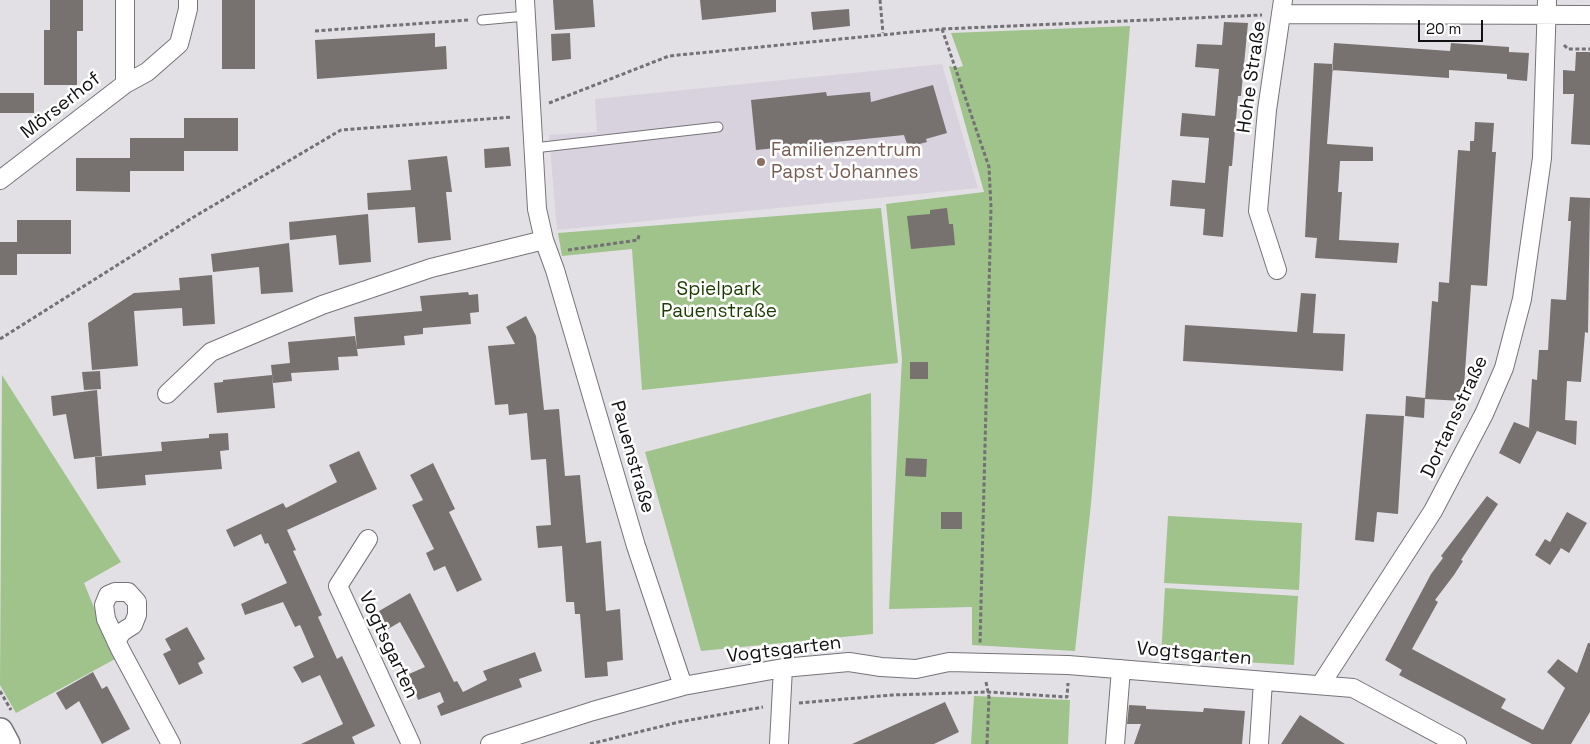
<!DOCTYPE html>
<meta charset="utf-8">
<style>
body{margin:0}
#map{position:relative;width:1590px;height:744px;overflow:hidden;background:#e2e0e5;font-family:"Space Grotesk",sans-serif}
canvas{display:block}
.scale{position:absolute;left:1418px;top:20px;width:65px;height:22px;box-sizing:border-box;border:2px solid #111012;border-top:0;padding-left:6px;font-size:15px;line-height:18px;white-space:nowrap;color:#111012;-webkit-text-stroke:4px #fff;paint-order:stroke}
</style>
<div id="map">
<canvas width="1590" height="744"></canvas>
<div class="scale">20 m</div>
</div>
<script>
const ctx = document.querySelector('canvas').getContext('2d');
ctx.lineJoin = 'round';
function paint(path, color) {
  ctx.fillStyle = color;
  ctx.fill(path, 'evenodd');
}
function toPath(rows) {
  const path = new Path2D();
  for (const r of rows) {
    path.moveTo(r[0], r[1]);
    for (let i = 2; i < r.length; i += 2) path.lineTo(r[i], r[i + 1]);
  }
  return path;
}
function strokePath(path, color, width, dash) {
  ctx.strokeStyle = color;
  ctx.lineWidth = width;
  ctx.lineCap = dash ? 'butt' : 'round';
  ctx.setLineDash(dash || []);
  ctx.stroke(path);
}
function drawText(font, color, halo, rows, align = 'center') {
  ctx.font = font + ' "Space Grotesk",sans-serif';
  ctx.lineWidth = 5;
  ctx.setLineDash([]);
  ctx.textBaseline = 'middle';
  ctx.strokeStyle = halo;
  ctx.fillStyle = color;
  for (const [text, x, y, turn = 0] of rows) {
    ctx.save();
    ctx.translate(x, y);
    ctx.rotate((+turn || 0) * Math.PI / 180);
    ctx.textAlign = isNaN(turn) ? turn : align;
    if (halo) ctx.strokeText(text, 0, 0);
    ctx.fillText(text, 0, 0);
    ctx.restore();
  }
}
paint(toPath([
 [942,64,978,188,557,230,549,135,597,132,595,99]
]), '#d7d2dd');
paint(toPath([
 [1130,26,1091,504,1075,651,972,645,972,607,889,609,902,358,886,204,984,192,949,66,956,68,963,66,951,33],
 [881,208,898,363,642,390,632,249,562,256,558,233],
 [2,375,121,562,84,583,115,659,16,713,0,685],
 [871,393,873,634,701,651,645,452],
 [1168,516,1302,523,1299,590,1164,583],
 [1165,588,1298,596,1294,665,1161,657],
 [974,696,1070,700,1068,744,971,744]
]), '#a0c28b');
paint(toPath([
 [50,0,83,0,83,31,77,31,77,85,44,85,44,30,50,30],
 [222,0,255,0,255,69,222,69],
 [553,0,593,0,595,27,555,30],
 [700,0,776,0,776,12,702,20],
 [849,9,850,26,813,30,811,12],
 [1224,22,1248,23,1241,96,1238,96,1232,166,1229,166,1223,237,1203,235,1205,209,1170,206,1172,180,1205,183,1209,138,1180,136,1182,113,1215,116,1219,69,1195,67,1197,44,1222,45],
 [435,33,435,47,446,46,447,69,317,79,315,40],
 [570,33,571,59,552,61,551,34],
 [1334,43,1450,51,1451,43,1509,47,1509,52,1529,53,1527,81,1507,79,1507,74,1449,70,1449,78,1332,70],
 [1576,52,1590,52,1590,145,1571,144,1574,94,1563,94,1563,70,1575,71],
 [1314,63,1333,64,1327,144,1373,147,1373,161,1340,161,1338,192,1342,192,1339,240,1399,243,1397,263,1315,258,1317,238,1305,237],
 [933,85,947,133,926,139,927,142,908,147,904,135,756,150,751,100,826,92,827,96,870,92,871,102],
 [0,93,34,93,34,113,0,113],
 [184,118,238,118,238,151,184,151,184,171,130,171,130,138,184,138,184,141],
 [1475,122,1494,123,1492,152,1496,152,1487,286,1471,285,1463,401,1425,399,1432,301,1438,302,1439,282,1449,283,1458,150,1470,151,1470,141,1474,141],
 [509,147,511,166,485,168,484,149],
 [447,156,452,192,446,192,451,240,418,243,415,207,368,210,367,193,411,190,408,160],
 [76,158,130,158,130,192,76,191],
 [1570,197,1590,198,1588,333,1585,332,1581,382,1567,381,1566,401,1565,420,1577,421,1576,445,1529,428,1532,379,1537,380,1539,350,1548,350,1551,299,1566,300,1571,221,1568,221],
 [947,208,949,224,953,224,955,245,911,249,907,216,930,214,930,210],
 [368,214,371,262,339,265,336,235,290,240,289,222],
 [17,220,71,220,71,254,17,254,17,275,0,275,0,242,17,242,17,251],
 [289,243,293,292,261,294,259,267,213,272,211,254],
 [212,275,215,324,183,326,182,308,134,311,138,366,92,370,88,323,134,293,180,290,179,278],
 [468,292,469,295,478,294,479,312,470,313,471,324,423,328,423,334,404,336,405,345,357,349,354,317,422,311,420,296],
 [1301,293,1316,294,1313,333,1345,334,1343,371,1183,361,1185,325,1297,332],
 [526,316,536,336,544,410,559,409,565,476,580,475,586,543,601,541,606,611,620,609,623,660,607,662,608,676,585,678,580,614,575,614,574,602,566,602,562,546,538,548,536,526,551,525,546,459,531,460,527,413,509,415,508,404,495,405,488,346,515,344,506,327],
 [355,336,358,356,338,357,339,370,291,373,292,381,273,383,271,365,290,363,288,342],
 [910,362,928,362,928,379,910,379],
 [100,371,101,389,84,390,82,372],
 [272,375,275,408,217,413,214,383,223,382,223,380],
 [97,390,102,456,74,459,66,414,53,416,51,396],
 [1406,396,1425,398,1424,418,1405,416],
 [1366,414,1404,416,1398,514,1377,512,1374,542,1355,540],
 [1514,422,1537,431,1520,464,1499,453],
 [228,433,229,450,220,451,222,469,145,475,146,485,97,489,95,457,162,451,161,442,209,438,209,434],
 [359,451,377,489,287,530,296,550,293,551,322,615,318,617,337,659,342,656,375,726,352,737,355,744,301,744,343,724,320,675,302,683,293,667,314,657,300,625,295,627,283,602,245,615,241,604,287,583,268,543,265,544,261,534,234,547,226,530,283,503,286,508,337,482,329,465],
 [906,458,927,459,926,477,905,476],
 [433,463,455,509,449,512,482,580,457,592,445,566,434,571,426,553,434,549,412,505,423,500,410,475],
 [1487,496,1498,504,1461,560,1463,561,1454,575,1435,600,1438,602,1412,649,1506,699,1501,708,1543,730,1565,688,1547,672,1558,659,1577,673,1588,643,1590,643,1590,712,1571,744,1532,744,1399,675,1402,670,1385,660,1431,574,1443,558,1441,556],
 [941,512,962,512,962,529,941,529],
 [1567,512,1587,523,1569,553,1561,548,1550,565,1535,555,1545,539,1550,542],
 [410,593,454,682,457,681,463,692,487,680,483,671,535,652,542,671,519,679,522,687,441,716,437,706,444,702,440,692,418,700,409,674,425,667,400,622,388,629,379,611],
 [187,627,205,659,198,663,203,673,179,685,163,654,171,650,165,639],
 [93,672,102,689,107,686,130,729,102,744,79,701,66,710,56,693],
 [945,702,959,732,934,744,852,744],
 [1129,705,1146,706,1146,709,1203,712,1204,708,1245,711,1242,744,1134,744,1141,724,1127,724],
 [1300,715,1345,744,1281,744]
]), '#777270');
const lane = toPath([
 [482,20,526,16],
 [534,148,718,127]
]);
const street = toPath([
 [525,0,537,209,544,240,555,270,636,546,683,686],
 [1281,14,1590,15],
 [125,84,125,0],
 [0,180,125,84,147,72,179,44,188,9,188,0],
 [1277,270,1258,211,1267,110,1283,0],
 [167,394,211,352,322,305,431,268,544,240],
 [368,539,338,586,411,744],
 [116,641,122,632,133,625,137,615,137,602,128,592,115,592,108,595,104,605,106,619,120,649,171,744],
 [1321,684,1433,511,1484,414,1504,368,1522,299,1542,158,1547,0],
 [490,744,593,711,683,686,783,668,849,662,881,667,916,669,949,662,1068,665,1353,688,1457,744],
 [779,744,783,668],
 [1115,744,1121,669],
 [1259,744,1263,681]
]);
const secondary = toPath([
 [0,731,7,744]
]);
strokePath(lane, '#767479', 11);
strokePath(street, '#767479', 20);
strokePath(secondary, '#767479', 28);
strokePath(toPath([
 [880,0,883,33],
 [942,29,989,167,991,208,980,644],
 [315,31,468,20],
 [1564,45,1568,49,1590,49],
 [549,103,669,56,942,29,1262,15],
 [568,250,638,240,639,234],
 [0,339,192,218,341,130,512,117],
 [986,682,989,697,987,744],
 [0,691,11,710],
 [799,703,892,695,988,692,1067,697,1068,683],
 [590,744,679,722,763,707]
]), '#737175', 3, [4, 2.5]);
strokePath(lane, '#fff', 9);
strokePath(street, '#fff', 18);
strokePath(secondary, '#fff', 25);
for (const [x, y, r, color] of [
 [761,162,5,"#8d6e63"]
]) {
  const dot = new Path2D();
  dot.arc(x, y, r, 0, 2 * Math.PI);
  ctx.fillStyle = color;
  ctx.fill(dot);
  strokePath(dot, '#fff', 2);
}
drawText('19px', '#111012', '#fff', [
 ["Hohe Straße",1252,77,-82],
 ["Mörserhof",61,106,-38],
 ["Dortansstraße",1455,417,-65],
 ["Pauenstraße",632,457,74],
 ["Vogtsgarten",388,645,65],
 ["Vogtsgarten",784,650,-7],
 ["Vogtsgarten",1194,654,5]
]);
drawText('19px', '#785e54', '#fff', [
 ["Familienzentrum",771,151],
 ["Papst Johannes",771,173]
], 'left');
drawText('19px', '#1d3d00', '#fff', [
 ["Spielpark",719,290],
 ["Pauenstraße",719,312]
]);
</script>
